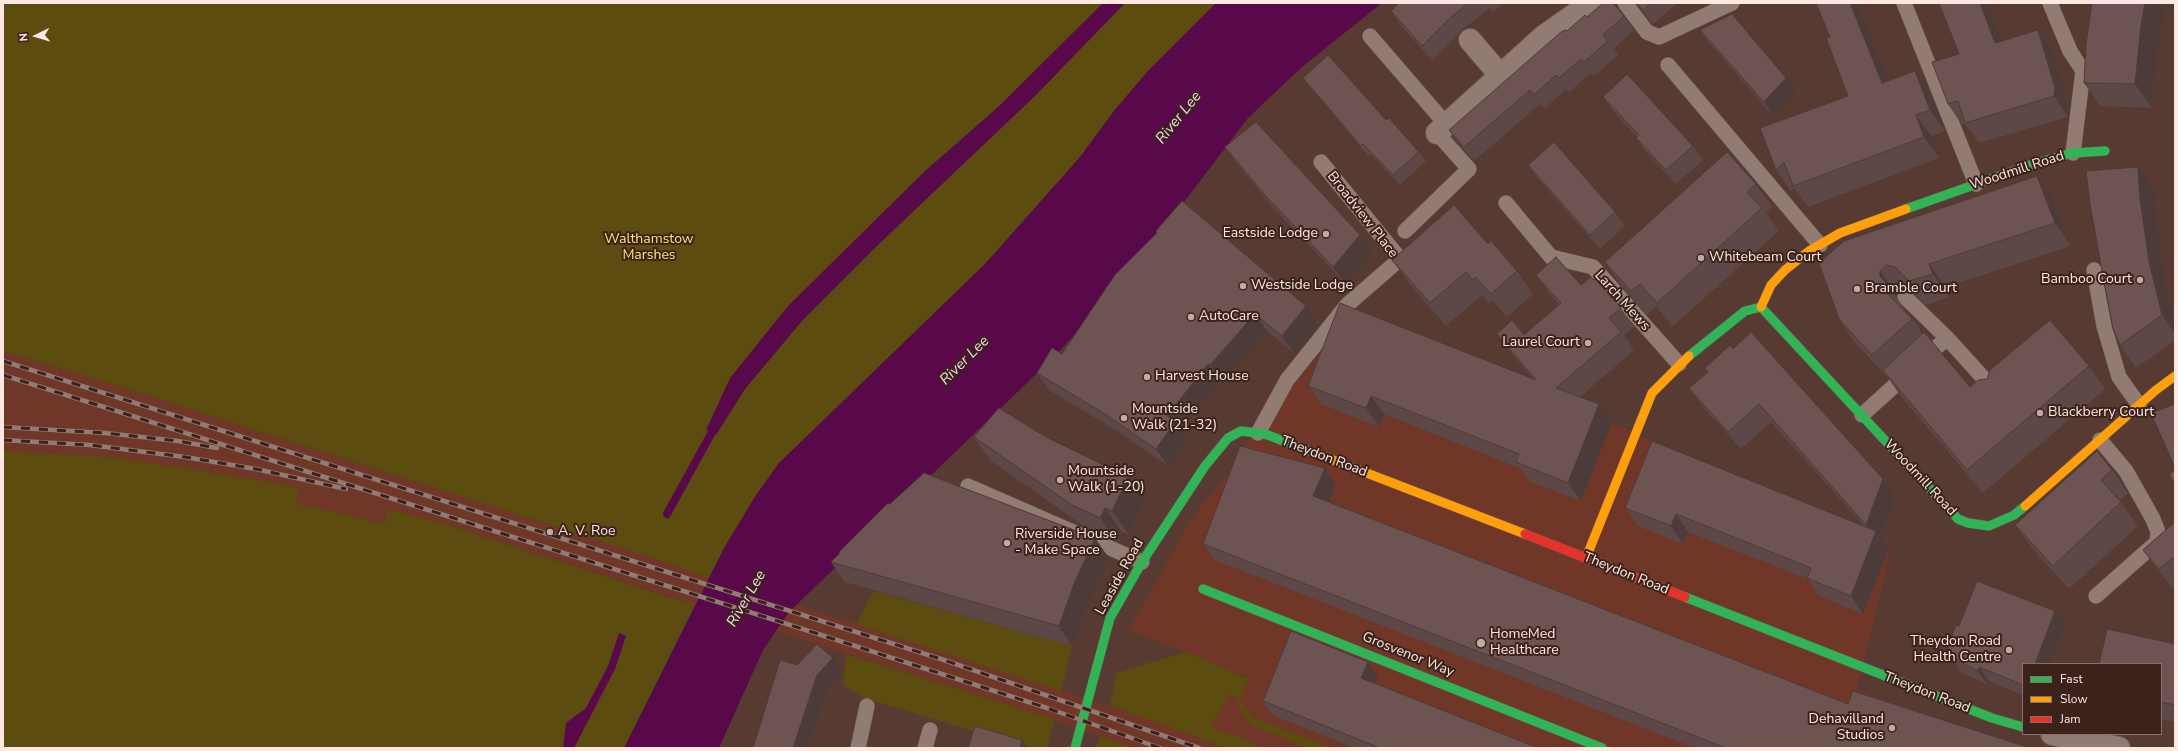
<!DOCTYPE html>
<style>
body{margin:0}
#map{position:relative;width:2178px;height:751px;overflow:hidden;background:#573a32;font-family:"Nunito Sans",sans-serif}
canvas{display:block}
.frame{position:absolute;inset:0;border:4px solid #fde8e2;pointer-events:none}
.legend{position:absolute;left:2022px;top:663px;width:140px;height:72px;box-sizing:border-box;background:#3b221b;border:1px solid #89716b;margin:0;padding:5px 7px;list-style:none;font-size:12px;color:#fde8e2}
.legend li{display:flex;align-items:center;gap:8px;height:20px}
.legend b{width:20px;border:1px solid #89716b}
.north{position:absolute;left:16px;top:16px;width:40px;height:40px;-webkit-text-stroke:3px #3b221b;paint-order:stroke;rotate:265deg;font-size:11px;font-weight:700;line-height:16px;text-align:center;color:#fde8e2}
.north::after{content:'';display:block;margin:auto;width:14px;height:18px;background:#fde8e2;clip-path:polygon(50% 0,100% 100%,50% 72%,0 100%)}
</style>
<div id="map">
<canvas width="2178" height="751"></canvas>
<div class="frame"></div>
<ul class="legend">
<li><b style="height:5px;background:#30b455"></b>Fast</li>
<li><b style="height:5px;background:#ff9f0a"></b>Slow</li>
<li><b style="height:5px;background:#e5322d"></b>Jam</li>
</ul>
<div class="north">N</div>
</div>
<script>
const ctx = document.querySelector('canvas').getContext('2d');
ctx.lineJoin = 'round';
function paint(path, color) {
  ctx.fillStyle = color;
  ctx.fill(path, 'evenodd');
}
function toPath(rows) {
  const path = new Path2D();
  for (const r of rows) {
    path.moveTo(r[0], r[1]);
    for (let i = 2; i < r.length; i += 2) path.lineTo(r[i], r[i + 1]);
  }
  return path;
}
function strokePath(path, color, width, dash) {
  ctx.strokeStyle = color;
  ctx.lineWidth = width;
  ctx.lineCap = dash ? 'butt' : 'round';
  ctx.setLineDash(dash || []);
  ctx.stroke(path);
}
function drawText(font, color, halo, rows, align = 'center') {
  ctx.font = font + ' "Nunito Sans",sans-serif';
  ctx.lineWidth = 4;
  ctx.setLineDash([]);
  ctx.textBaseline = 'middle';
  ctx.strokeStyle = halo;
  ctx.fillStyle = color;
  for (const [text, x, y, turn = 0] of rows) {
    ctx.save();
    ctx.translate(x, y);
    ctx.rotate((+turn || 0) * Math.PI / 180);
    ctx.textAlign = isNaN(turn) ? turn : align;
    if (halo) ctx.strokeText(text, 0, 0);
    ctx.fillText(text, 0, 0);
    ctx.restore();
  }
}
paint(toPath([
 [1354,311,1467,358,1891,548,1857,690,2013,748,1333,748,1252,717,1240,700,1249,678,1129,630,1193,516,1228,474,1237,455],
 [3,351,109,383,1055,688,1187,733,1220,712,1228,695,1237,698,1241,712,1251,725,1307,748,1134,748,1044,717,441,523,388,509,384,524,295,503,299,488,259,480,111,457,3,451]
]), '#703728');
paint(toPath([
 [3,3,1216,3,1147,72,1114,111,1080,157,985,264,779,463,756,495,708,578,677,566,451,493,109,383,3,351],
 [3,451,111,457,259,480,299,488,296,503,384,524,388,509,441,523,674,599,695,604,624,748,3,748],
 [874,591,1072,646,1061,691,856,624],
 [1186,652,1249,679,1240,700,1252,717,1333,748,1307,748,1251,725,1241,712,1237,698,1228,695,1220,712,1210,723,1216,730,1238,736,1263,748,1227,748,1110,706,1116,673],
 [846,654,1054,719,1047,748,1029,748,864,698,843,685],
 [1100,736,1134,748,1096,748]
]), '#5c4c10');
paint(toPath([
 [1103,3,1125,3,1036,95,878,245,802,321,745,389,716,435,706,430,730,378,788,306,924,172,998,107],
 [1216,3,1382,3,1303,66,1248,118,1127,277,1057,354,789,612,763,650,719,748,624,748,724,548,756,495,779,463,985,264,1080,157,1114,111,1147,72],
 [619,633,626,636,615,669,574,748,563,748,566,723,586,708,608,666]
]), '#590849');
strokePath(toPath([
 [667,514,717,423]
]), '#590849', 8);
const lane = toPath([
 [1625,3,1647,32,1659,37,1732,3],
 [1904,3,1976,184],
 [2050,3,2070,51,2083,71,2073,153],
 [1370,36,1445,123],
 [1668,65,1820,245],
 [1506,203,1551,257,1593,267,1679,364],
 [1405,231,1469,169,1437,133],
 [2094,270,2104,326,2119,377,2139,405],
 [1905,297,1947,338,1998,394],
 [1862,415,1947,338],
 [1258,433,1287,380,1347,305,1400,259,1321,162],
 [968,486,1142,562],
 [2096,596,2157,542,2158,532,2153,519,2126,471,2100,440],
 [858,748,867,706],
 [925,748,930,730]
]);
const street = toPath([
 [1470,40,1500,75],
 [1437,133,1544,36,1591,3],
 [2052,734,2119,748]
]);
const fast = toPath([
 [1906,209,2036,163,2073,153,2105,151],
 [1689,356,1745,311,1761,307,1958,519,1968,523,1989,526,2014,515,2025,506],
 [1203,589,1602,748],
 [1685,597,1992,718,2023,727],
 [1075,748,1110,618,1142,562,1205,466,1228,438,1241,431,1265,434,1320,455]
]);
const slow = toPath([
 [1761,307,1771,285,1785,270,1809,251,1840,233,1906,209],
 [1320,455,1525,534],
 [2025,506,2156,390,2175,376],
 [1586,558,1652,393,1689,356]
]);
const jam = toPath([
 [1525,534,1685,597]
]);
strokePath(lane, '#6d5650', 16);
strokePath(street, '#6d5650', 24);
strokePath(fast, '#6d5650', 10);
strokePath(slow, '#6d5650', 10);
strokePath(jam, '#6d5650', 10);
strokePath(lane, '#927b73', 15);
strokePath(street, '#927b73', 22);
strokePath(fast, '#30b455', 9);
strokePath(slow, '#ff9f0a', 9);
strokePath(jam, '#e5322d', 9);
const rail = toPath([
 [3,361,941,659,1199,748],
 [3,375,784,623,1047,708,1160,748],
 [3,427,105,433,178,441,217,448],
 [3,440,90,445,185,457,256,469,346,489]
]);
strokePath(rail, '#907b75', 4.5);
strokePath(rail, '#3b221b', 3, [9]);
paint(toPath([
 [1399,3,1503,3,1493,12,1490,8,1462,30,1432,60,1400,25,1391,11],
 [1636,3,1677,3,1653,24],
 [1857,3,1887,81,1915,71,1930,92,1945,131,1931,136,1939,158,1808,207,1794,188,1791,191,1776,170,1848,96,1830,37],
 [1939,3,1987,3,2001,41,2038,30,2053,51,2069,108,2068,117,1979,143,1965,124,1962,125,1948,104,1959,54],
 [1624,16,1634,30,1614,48,1618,55,1594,76,1591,73,1569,92,1566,89,1544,109,1540,104,1474,161,1459,144,1449,130,1567,31,1587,17],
 [1700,30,1796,92,1774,117,1710,44],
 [2157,49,2152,108,2100,106,2084,83],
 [1303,78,1386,120,1419,152,1426,161,1400,185,1370,154,1368,156,1310,87],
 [1603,97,1693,146,1703,160,1676,184,1646,152,1636,138,1637,137,1613,111],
 [1225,147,1372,253,1346,284,1276,211,1238,165],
 [1528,165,1615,212,1625,226,1600,249,1538,179],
 [1756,184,1772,207,1766,213,1779,231,1673,326,1656,307,1647,315,1621,285,1605,262],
 [2155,190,2156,221,2166,284,2175,324,2175,340,2136,368,2120,345],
 [2053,199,2071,246,1946,287,1949,297,1926,305,1911,290,1902,288,1896,294,1896,297,1906,311,1905,311,1912,319,1923,334,1970,387,2089,366,2105,389,1983,493,1899,394,1889,379,1855,343,1839,319,1819,263],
 [1156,231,1318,323,1294,353,1267,331,1222,382,1220,381,1182,429,1188,438,1168,466,1117,431,1049,390,1037,373,1062,354,1157,233],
 [1488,244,1517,271,1533,294,1507,317,1492,300,1489,303,1482,295,1446,326,1409,283,1392,260],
 [1536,275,1581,285,1621,308,1634,327,1624,335,1634,350,1580,397,1612,423,1581,501,1529,481,1520,468,1384,414,1379,427,1321,404,1308,386,1532,378,1510,352,1497,334,1524,335,1559,305,1549,293],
 [1733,349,1883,479,1895,497,1881,537,1889,549,1863,614,1819,596,1808,579,1688,532,1683,544,1638,526,1625,508,1864,526,1771,422,1741,449,1702,406,1689,388,1707,372,1705,368],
 [974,437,1144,500,1129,535,1121,531,1117,541,1088,529,991,461],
 [1325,468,1336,485,1329,502,1848,704,2030,748,1695,748,1215,560,1203,544],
 [2112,470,2128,493,2120,501,2138,526,2069,589,2032,548,2015,525],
 [2175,522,2175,587,2173,589,2157,569,2143,550],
 [1109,558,1088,603,1072,646,845,582,831,562],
 [2055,611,2065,625,2050,664,2023,664,2023,695,1989,681,1988,685,1961,672,1952,658,1959,626],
 [2175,644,2175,722,2161,719,2161,664],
 [1378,676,1375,683,1538,748,1355,748,1272,715,1263,701]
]), '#5e4847');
paint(toPath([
 [1850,3,1857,3,1897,104,1882,83],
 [1980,3,1987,3,2010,63,1995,43],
 [2145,3,2166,3,2157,49,2152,108,2135,84,2141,26],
 [2038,30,2053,51,2069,108,2068,117,2054,96],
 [1915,71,1930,92,1945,131,1930,110],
 [1786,78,1796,92,1774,117,1764,102],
 [1916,115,1931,136,1939,158,1924,137],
 [2138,167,2155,190,2156,221,2166,284,2175,324,2175,334,2162,315,2149,261,2140,198],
 [2037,176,2053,199,2071,246,2055,223],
 [1360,235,1372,253,1346,284,1333,267],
 [1929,264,1946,287,1949,297,1933,274],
 [1880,271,1896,294,1896,297,1890,288,1880,276],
 [1306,306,1318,323,1294,353,1282,336],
 [1255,314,1267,331,1222,382,1210,365],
 [1208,364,1220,381,1182,429,1188,438,1168,466,1156,449,1167,416],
 [1371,396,1384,414,1379,427,1366,408],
 [1599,404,1612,423,1581,501,1568,483],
 [1325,468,1336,485,1325,513,1313,496],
 [1128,477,1144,500,1129,535,1112,511],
 [1883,479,1895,497,1881,537,1889,549,1863,614,1851,596,1874,537,1866,525],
 [1105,508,1121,531,1117,541,1100,518],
 [1676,514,1688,532,1683,544,1671,526],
 [1095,538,1109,558,1088,603,1072,646,1059,626,1074,584],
 [2055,611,2065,625,2050,664,2035,664],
 [833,658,842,672,827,689,807,748,793,748,817,675],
 [1368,662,1378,676,1371,692,1361,678],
 [1979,667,1989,681,1988,685,1978,671],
 [1022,740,1027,748,1020,748]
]), '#4c3b39');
const building = toPath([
 [1399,3,1469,3,1452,16,1422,46,1391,11,1399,3],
 [1603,3,1613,3,1624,16,1603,35,1608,41,1584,62,1581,59,1559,78,1556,75,1534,95,1530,90,1464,147,1449,130,1561,32,1565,30,1567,31,1585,15,1587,17,1603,3],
 [1637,3,1651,3,1643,10,1637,3],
 [1816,3,1850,3,1882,83,1915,71,1930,110,1916,115,1924,137,1793,186,1784,162,1776,170,1760,128,1848,96,1826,38,1830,37,1816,3],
 [1939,3,1980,3,1995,43,2038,30,2055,88,2054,96,1965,123,1958,101,1948,104,1932,62,1959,54,1939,3],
 [2092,3,2145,3,2141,26,2135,84,2084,83,2086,44,2092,3],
 [1732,14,1786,78,1764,102,1700,30,1732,14],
 [1328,55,1386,120,1389,118,1419,152,1393,175,1363,144,1361,146,1303,78,1328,55],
 [1627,74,1693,146,1666,170,1636,138,1639,135,1603,97,1627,74],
 [1256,122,1360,235,1333,267,1263,193,1225,147,1256,122],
 [1554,142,1615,212,1590,235,1528,165,1554,142],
 [1727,152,1756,184,1747,192,1762,208,1657,303,1640,284,1631,291,1605,262,1727,152],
 [2138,167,2140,198,2149,261,2162,315,2120,345,2113,329,2107,298,2090,204,2086,171,2138,167],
 [2037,176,2055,223,1929,264,1933,274,1909,281,1895,267,1886,265,1880,271,1880,276,1890,288,1884,290,1912,319,1872,355,1839,319,1819,263,1844,241,2037,176],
 [1182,201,1306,306,1282,336,1255,314,1210,365,1208,364,1167,416,1176,421,1156,449,1105,414,1037,373,1052,348,1062,354,1115,275,1157,233,1156,231,1182,201],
 [1454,205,1488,244,1491,241,1517,271,1491,294,1476,277,1473,280,1466,272,1430,303,1392,260,1454,205],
 [1556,257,1581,285,1591,277,1594,280,1595,279,1621,308,1609,318,1621,332,1556,388,1599,404,1568,483,1516,462,1519,454,1371,396,1366,408,1308,386,1340,303,1536,380,1497,334,1512,320,1524,335,1561,303,1536,275,1556,257],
 [2050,320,2089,366,1967,470,1883,370,1924,332,1970,387,1978,380,1987,379,1990,370,2050,320],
 [1751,332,1883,479,1866,525,1759,404,1728,432,1689,388,1708,372,1705,368,1730,345,1733,349,1751,332],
 [2175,404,2175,468,2151,413,2175,404],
 [999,408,1046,437,1128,477,1112,511,1105,508,1100,518,1072,505,974,437,999,408],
 [1652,441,1876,531,1851,596,1807,578,1811,568,1676,514,1671,526,1625,508,1652,441],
 [1240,446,1325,468,1313,496,1848,704,1853,691,2030,748,1726,748,1203,544,1240,446],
 [2097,451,2112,470,2101,480,2121,502,2053,566,2015,525,2097,451],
 [2175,470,2175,485,2169,474,2175,470],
 [924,473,1095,538,1074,584,1059,626,831,562,840,553,839,552,887,504,890,504,924,473],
 [2175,522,2175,556,2159,569,2143,550,2175,522],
 [1977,581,2055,611,2035,664,2023,664,2023,685,1979,667,1978,671,1952,658,1948,646,1956,625,1959,626,1977,581],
 [2107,629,2175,644,2175,705,2161,702,2161,664,2099,664,2107,629],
 [1291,631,1368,662,1361,678,1538,748,1380,748,1263,701,1291,631],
 [817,644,833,658,817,675,793,748,753,748,780,660,797,665,817,644],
 [975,726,1022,740,1020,748,968,748,975,726]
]);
paint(building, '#6d5452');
strokePath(building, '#4c3b39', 1);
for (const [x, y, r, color] of [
 [1326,234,4,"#c3aba4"],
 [1701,258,4,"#c3aba4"],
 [2140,280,4,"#c3aba4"],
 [1243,286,4,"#c3aba4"],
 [1857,289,4,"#c3aba4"],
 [1191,317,4,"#c3aba4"],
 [1588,343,4,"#c3aba4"],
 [1147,377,4,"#c3aba4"],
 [2040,413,4,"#c3aba4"],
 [1124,418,4,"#c3aba4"],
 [1060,480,4,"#c3aba4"],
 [550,532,4,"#c3aba4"],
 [1007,543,4,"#c3aba4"],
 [1481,643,5,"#c3aba4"],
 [2009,650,4,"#c3aba4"],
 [1892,728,4,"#c3aba4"]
]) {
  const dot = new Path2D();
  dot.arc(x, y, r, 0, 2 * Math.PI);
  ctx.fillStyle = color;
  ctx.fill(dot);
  strokePath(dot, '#3b221b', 1.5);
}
drawText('14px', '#fde8e2', '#3b221b', [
 ["Woodmill Road",2017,171,-18],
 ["Broadview Place",1362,215,52],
 ["Larch Mews",1622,301,48],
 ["Theydon Road",1324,457,21],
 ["Woodmill Road",1920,478,47],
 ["Theydon Road",1626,574,22],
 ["Leaside Road",1120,577,-61],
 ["Grosvenor Way",1408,655,22],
 ["Theydon Road",1927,693,21]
]);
drawText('14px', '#fde8e2', '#3b221b', [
 ["Eastside Lodge",1318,234,"right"],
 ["Whitebeam Court",1709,258],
 ["Bamboo Court",2132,280,"right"],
 ["Westside Lodge",1251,286],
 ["Bramble Court",1865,289],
 ["AutoCare",1199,317],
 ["Laurel Court",1580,343,"right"],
 ["Harvest House",1155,377],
 ["Mountside",1132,410],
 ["Walk (21-32)",1132,426],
 ["Blackberry Court",2048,413],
 ["Mountside",1068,472],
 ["Walk (1-20)",1068,488],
 ["A. V. Roe",558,532],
 ["Riverside House",1015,535],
 ["- Make Space",1015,551],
 ["HomeMed",1490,635],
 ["Healthcare",1490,651],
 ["Theydon Road",2001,642,"right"],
 ["Health Centre",2001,658,"right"],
 ["Dehavilland",1884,720,"right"],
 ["Studios",1884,736,"right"]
], 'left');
drawText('14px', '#fbe274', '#3b221b', [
 ["Walthamstow",649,240],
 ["Marshes",649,256]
]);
drawText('italic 15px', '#f2daeb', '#3b221b', [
 ["River Lee",1179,118,-51],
 ["River Lee",965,361,-45],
 ["River Lee",747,599,-60]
]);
</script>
